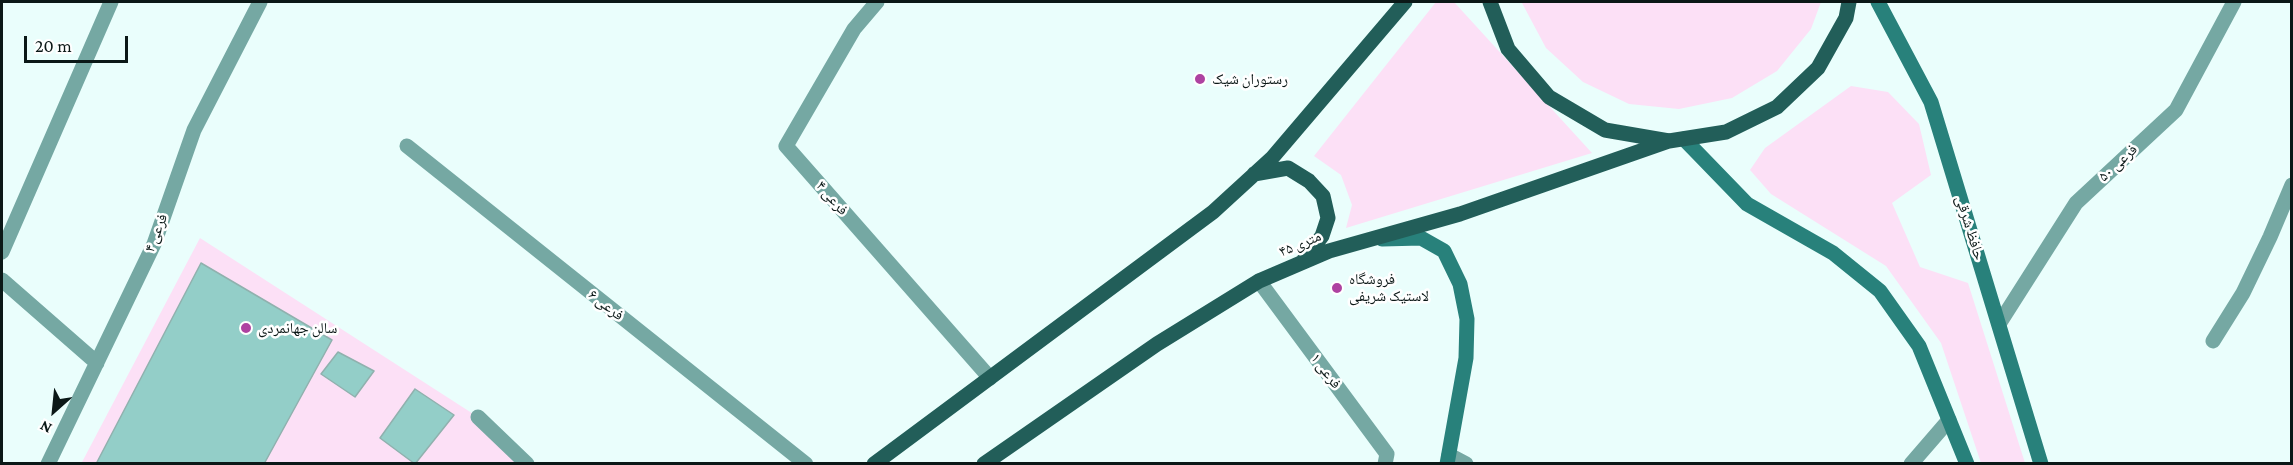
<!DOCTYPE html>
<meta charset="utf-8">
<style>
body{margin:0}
#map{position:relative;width:2293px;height:465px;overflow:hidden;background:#eafefc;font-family:"Crimson Pro",serif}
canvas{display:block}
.frame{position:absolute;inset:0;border:3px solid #0b1817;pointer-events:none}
.north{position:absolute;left:24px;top:381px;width:60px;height:60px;-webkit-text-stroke:4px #fff;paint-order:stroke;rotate:207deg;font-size:16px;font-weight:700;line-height:24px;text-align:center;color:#0b1817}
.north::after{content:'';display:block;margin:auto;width:21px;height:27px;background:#0b1817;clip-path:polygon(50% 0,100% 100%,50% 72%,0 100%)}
.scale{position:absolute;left:24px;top:36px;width:104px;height:27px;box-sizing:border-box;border:3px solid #0b1817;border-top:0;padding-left:8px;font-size:18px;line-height:21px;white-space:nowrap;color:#0b1817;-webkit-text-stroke:4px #fff;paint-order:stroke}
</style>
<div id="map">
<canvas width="2293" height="465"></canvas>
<div class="frame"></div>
<div class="north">N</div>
<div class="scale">20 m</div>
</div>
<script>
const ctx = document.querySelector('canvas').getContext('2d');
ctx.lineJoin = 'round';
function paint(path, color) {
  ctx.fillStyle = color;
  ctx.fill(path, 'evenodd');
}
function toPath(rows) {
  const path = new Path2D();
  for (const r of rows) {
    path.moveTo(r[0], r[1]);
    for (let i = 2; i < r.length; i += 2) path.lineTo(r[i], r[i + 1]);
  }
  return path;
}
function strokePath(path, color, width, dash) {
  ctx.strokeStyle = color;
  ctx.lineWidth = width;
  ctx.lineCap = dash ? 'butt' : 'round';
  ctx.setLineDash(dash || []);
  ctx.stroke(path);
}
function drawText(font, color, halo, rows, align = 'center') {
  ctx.font = font + ' "Crimson Pro","Noto Naskh Arabic",serif';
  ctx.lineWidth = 5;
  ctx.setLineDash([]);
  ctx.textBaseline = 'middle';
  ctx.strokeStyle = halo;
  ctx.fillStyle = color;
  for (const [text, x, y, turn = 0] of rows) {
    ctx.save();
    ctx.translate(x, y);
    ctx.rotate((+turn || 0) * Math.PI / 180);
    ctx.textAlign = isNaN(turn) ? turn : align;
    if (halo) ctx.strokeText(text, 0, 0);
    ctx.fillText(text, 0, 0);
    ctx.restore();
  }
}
paint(toPath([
 [1436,2,1454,2,1592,153,1346,228,1352,205,1341,175,1314,156],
 [1522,3,1522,2,1821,2,1811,29,1777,71,1732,98,1679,109,1629,104,1583,82,1546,48],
 [1851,86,1888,92,1919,124,1931,175,1892,203,1920,267,1968,283,2025,463,1981,463,1941,343,1886,266,1771,194,1750,170,1765,148],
 [200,238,478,417,526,464,81,464]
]), '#fce0f6');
const building = toPath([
 [201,263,332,340,264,464,96,464,201,263],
 [338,352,374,371,355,397,321,374,338,352],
 [415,389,454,415,415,464,380,438,415,389]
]);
paint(building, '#93cec8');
strokePath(building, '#90b1ae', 1.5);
strokePath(toPath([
 [877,2,854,29,786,146,990,378],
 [407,146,806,464],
 [2,252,111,2],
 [2,280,97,363],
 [1259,281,1387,454,1385,464],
 [1999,324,2076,203,2176,110,2234,2],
 [2213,341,2243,293,2270,237,2292,185],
 [478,417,527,464],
 [1449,455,1466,464],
 [48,464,154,244,194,130,260,2],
 [1911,464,1949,420]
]), '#75a8a3', 15);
strokePath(toPath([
 [1878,2,1931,102,2041,464],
 [1684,139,1747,204,1833,253,1880,291,1919,346,1967,464],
 [1382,239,1421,238,1444,251,1460,284,1467,319,1466,358,1447,464]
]), '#28817b', 15);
strokePath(toPath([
 [1490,2,1508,49,1549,97,1605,130,1669,141,1726,132,1777,107,1818,68,1846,18,1849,2],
 [1254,174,1288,168,1309,181,1323,196,1328,218,1322,236,1303,261],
 [874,464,1213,212,1272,158,1405,2],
 [984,464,1157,344,1259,281,1329,251,1460,214,1669,141]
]), '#225e59', 15);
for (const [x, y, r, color] of [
 [1200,79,6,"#ae42a1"],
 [1337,288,6,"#ae42a1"],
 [246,328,6,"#ae42a1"]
]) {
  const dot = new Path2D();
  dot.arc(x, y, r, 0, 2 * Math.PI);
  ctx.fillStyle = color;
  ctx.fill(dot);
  strokePath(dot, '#fff', 2);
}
drawText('15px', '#0b1817', '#fff', [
 ["رستوران شیک",1212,79],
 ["فروشگاه",1349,279],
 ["لاستیک شریفی",1349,296],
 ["سالن جهانمردی",258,328]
], 'left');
drawText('15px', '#0b1817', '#fff', [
 ["فرعی ۵۰",2118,163,-43],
 ["فرعی ۴",832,198,49],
 ["حافظ شرقی",1970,228,73],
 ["فرعی ۴",156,233,-69],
 ["۴۵ متری",1300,244,-23],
 ["فرعی ۶",606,305,38],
 ["فرعی ۱",1326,371,53]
]);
</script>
